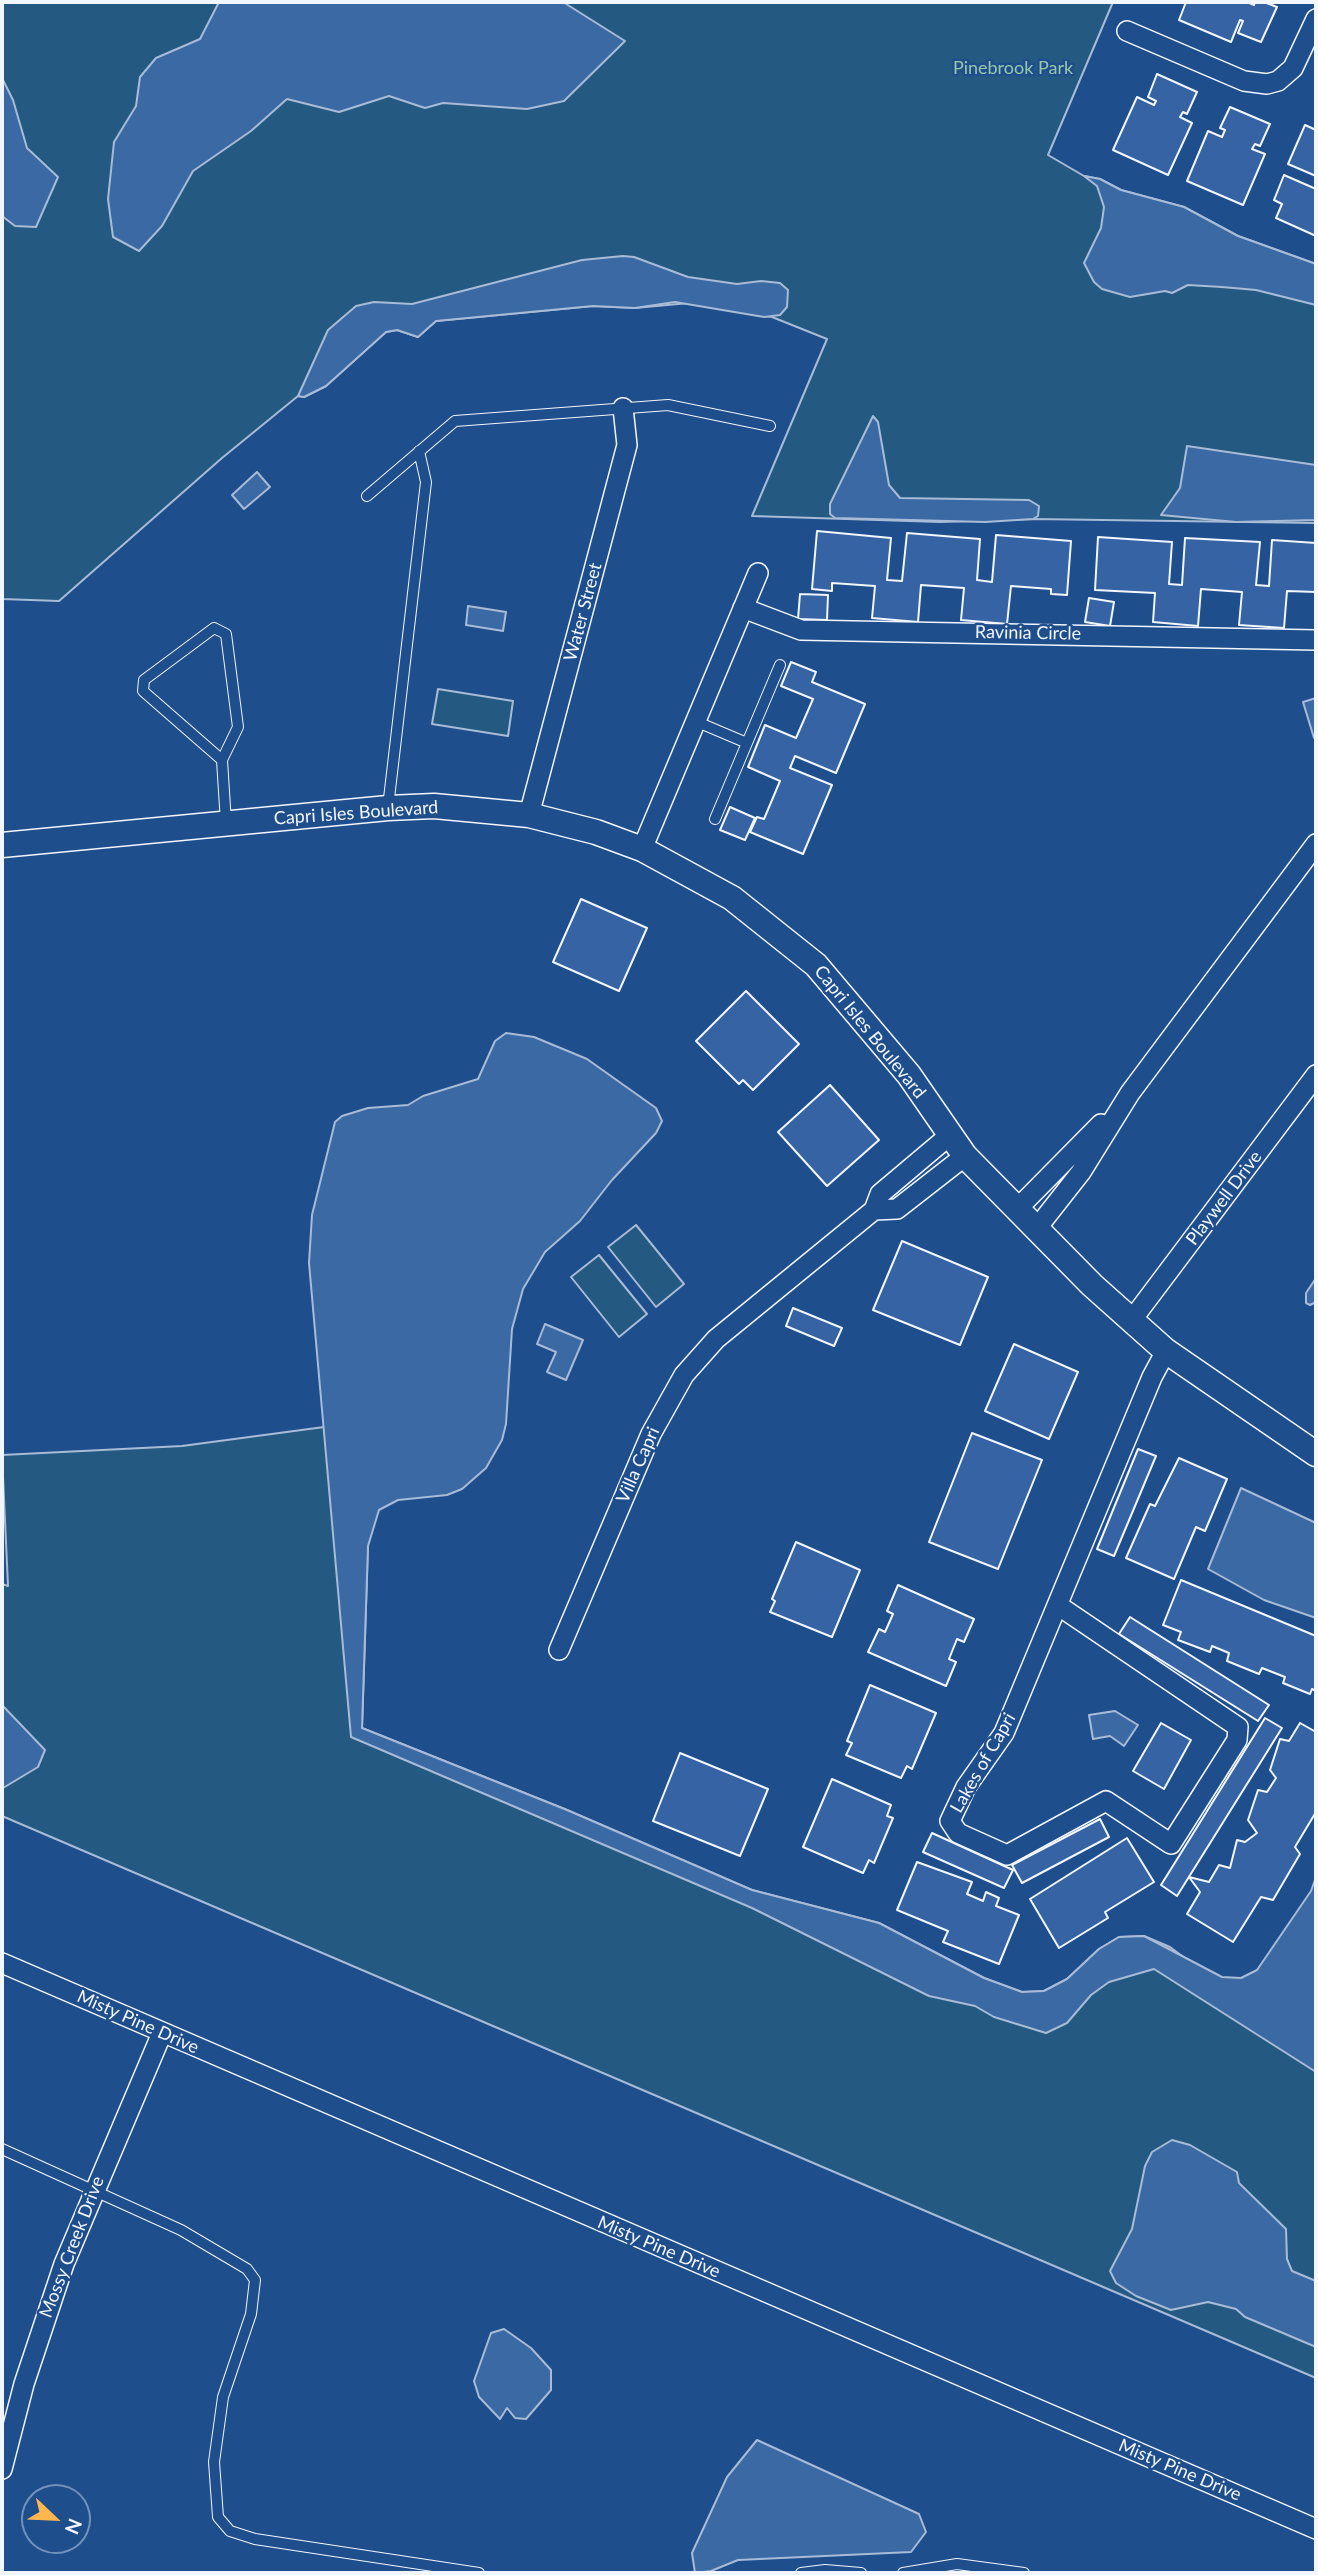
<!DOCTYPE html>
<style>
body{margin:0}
#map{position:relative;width:1318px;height:2575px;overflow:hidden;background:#1f4e8c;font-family:Lato,sans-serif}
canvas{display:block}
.frame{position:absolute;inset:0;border:4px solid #f2f6ff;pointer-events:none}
.north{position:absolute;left:21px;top:2484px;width:70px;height:70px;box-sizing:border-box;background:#1f4e8c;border:2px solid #7391ba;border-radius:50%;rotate:113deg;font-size:19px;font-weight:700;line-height:28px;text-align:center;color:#f2f6ff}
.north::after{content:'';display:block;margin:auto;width:24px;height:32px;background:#ffb74d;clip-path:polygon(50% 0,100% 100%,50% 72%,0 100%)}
</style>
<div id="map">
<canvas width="1318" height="2575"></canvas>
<div class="frame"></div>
<div class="north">N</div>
</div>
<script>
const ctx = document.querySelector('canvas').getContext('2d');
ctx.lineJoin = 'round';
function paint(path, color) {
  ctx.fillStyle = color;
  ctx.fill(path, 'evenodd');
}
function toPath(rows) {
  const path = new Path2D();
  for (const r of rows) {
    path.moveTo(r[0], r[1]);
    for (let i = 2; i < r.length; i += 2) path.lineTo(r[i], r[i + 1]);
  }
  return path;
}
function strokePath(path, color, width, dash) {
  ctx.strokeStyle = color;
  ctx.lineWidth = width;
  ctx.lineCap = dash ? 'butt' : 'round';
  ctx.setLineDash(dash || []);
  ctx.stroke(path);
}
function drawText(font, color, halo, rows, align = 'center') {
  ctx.font = font + ' Lato,sans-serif';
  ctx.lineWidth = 5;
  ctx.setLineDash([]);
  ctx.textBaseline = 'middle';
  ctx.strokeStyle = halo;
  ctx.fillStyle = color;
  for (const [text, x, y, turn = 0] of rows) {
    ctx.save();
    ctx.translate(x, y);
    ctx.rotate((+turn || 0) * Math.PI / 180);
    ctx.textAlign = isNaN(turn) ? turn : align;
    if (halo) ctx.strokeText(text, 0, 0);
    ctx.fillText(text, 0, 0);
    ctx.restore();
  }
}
const green = toPath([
 [2,2,1113,2,1048,155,1084,176,1100,179,1121,190,1184,207,1238,236,1316,264,1316,523,1033,519,940,522,752,516,827,339,772,317,689,303,635,308,593,306,436,321,418,337,397,330,386,332,326,386,304,397,298,396,222,458,59,601,2,599,2,2],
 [438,689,513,701,508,736,432,724,438,689],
 [636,1225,684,1284,656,1307,608,1247,636,1225],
 [599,1255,647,1314,619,1337,571,1277,599,1255],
 [324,1427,368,1546,362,1728,567,1810,752,1890,879,1923,984,1978,1022,1992,1044,1991,1067,1979,1099,1949,1119,1937,1144,1936,1170,1947,1316,2056,1316,2378,2,1816,2,1584,8,1586,2,1455,182,1446,324,1427]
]);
paint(green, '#245a82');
strokePath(green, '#a8bbd7', 2);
const water = toPath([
 [219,2,563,2,625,41,564,101,527,109,443,103,425,108,389,96,339,112,287,99,251,131,193,171,162,226,139,251,113,237,108,199,114,142,136,106,140,77,156,58,200,39,219,2],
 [2,78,13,100,27,148,58,177,36,227,15,226,2,216,2,78],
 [1084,176,1100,179,1121,190,1184,207,1238,236,1316,264,1316,305,1256,290,1222,287,1188,285,1172,293,1165,291,1130,297,1102,289,1094,282,1084,263,1101,228,1104,207,1097,186,1084,176],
 [623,256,634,257,688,277,737,284,761,281,780,283,788,290,787,307,780,315,764,317,675,302,635,308,593,306,436,321,418,337,397,330,386,332,326,386,304,397,298,396,328,330,356,306,374,302,412,304,582,260,623,256],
 [873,416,878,422,889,485,900,498,1029,500,1039,506,1038,516,1033,519,985,522,835,518,830,514,830,504,873,416],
 [1187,446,1316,465,1316,520,1236,522,1161,515,1180,488,1187,446],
 [257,472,270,487,244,509,232,495,257,472],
 [468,606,506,612,503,631,466,625,468,606],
 [1316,698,1316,738,1314,738,1303,702,1316,698],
 [506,1033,534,1037,587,1059,656,1108,662,1121,656,1133,612,1180,580,1221,545,1252,523,1289,512,1329,506,1424,502,1440,486,1468,462,1489,447,1495,398,1500,379,1510,368,1546,362,1728,567,1810,752,1890,879,1923,984,1978,1022,1992,1044,1991,1067,1979,1099,1949,1119,1937,1144,1936,1222,1977,1241,1978,1257,1970,1311,1891,1316,1877,1316,2072,1154,1969,1109,1982,1091,1995,1067,2023,1046,2033,994,2017,975,2006,929,1996,752,1908,351,1737,309,1263,312,1215,335,1122,342,1116,368,1108,408,1105,423,1096,478,1079,495,1041,506,1033],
 [1316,1278,1316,1302,1310,1305,1306,1303,1306,1293,1316,1278],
 [545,1324,583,1340,566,1380,547,1372,556,1352,537,1344,545,1324],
 [1241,1488,1316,1523,1316,1618,1264,1600,1208,1569,1241,1488],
 [2,1705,45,1750,38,1767,3,1788,2,1705],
 [1115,1711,1138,1725,1124,1746,1110,1736,1093,1739,1089,1715,1115,1711],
 [1172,2140,1190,2145,1237,2172,1239,2183,1286,2229,1287,2259,1292,2271,1316,2281,1316,2347,1245,2317,1236,2309,1208,2302,1171,2310,1136,2296,1116,2283,1110,2271,1132,2229,1145,2166,1152,2152,1172,2140],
 [504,2329,531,2348,551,2370,551,2390,526,2419,515,2418,507,2408,500,2419,479,2397,474,2381,491,2333,504,2329],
 [757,2440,919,2514,926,2532,911,2552,738,2560,711,2571,695,2573,692,2553,727,2477,757,2440]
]);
paint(water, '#3b69a3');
strokePath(water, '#a8bbd7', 2);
const building = toPath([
 [1186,2,1247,2,1254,5,1255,2,1264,2,1277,7,1261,42,1238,33,1243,21,1240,20,1231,42,1179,20,1186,2],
 [1157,74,1197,92,1187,114,1183,112,1180,117,1192,123,1168,175,1113,150,1137,97,1154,105,1156,101,1148,97,1157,74],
 [1230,107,1270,124,1260,146,1255,144,1252,149,1265,154,1243,205,1187,181,1208,131,1222,137,1225,130,1220,128,1230,107],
 [1305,125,1316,130,1316,176,1288,164,1305,125],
 [1284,175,1316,189,1316,236,1276,218,1282,204,1274,200,1284,175],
 [817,531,891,538,887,580,902,581,907,533,980,539,977,580,992,582,996,535,1071,541,1067,595,1051,594,1051,589,1011,586,1007,624,961,620,964,588,921,585,918,622,872,618,875,586,832,583,832,591,812,589,817,531],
 [1098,537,1172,542,1169,584,1182,585,1185,538,1260,542,1256,585,1269,586,1272,540,1316,543,1316,592,1287,591,1284,628,1239,625,1242,592,1201,589,1198,626,1153,622,1155,593,1095,590,1098,537],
 [800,594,828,595,827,620,798,619,800,594],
 [1089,598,1114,602,1110,626,1085,622,1089,598],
 [791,662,816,672,812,682,865,704,836,773,795,756,790,768,832,785,803,854,750,832,757,817,764,819,780,781,748,767,765,725,796,738,813,699,781,686,791,662],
 [730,807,755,818,745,840,720,830,730,807],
 [581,899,647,928,619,991,553,962,581,899],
 [746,991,799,1044,753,1090,743,1080,739,1084,696,1041,746,991],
 [830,1085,879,1140,827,1186,778,1132,830,1085],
 [902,1241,988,1277,960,1345,873,1310,902,1241],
 [793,1308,842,1328,834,1346,786,1326,793,1308],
 [1014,1344,1078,1372,1049,1439,985,1411,1014,1344],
 [972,1433,1042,1460,998,1569,929,1542,972,1433],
 [1138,1449,1156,1456,1114,1556,1097,1549,1138,1449],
 [1179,1458,1227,1479,1205,1531,1196,1527,1174,1579,1126,1558,1150,1504,1155,1506,1179,1458],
 [796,1542,860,1570,832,1637,770,1612,775,1601,772,1599,796,1542],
 [1181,1580,1316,1636,1316,1691,1312,1689,1310,1694,1283,1683,1285,1677,1262,1668,1259,1674,1227,1661,1229,1653,1212,1646,1210,1652,1178,1640,1181,1632,1163,1625,1181,1580],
 [898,1585,974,1619,964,1642,957,1639,949,1659,956,1662,946,1686,868,1652,879,1629,885,1632,893,1614,887,1611,898,1585],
 [1130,1617,1269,1705,1258,1721,1119,1634,1130,1617],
 [870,1685,936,1713,912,1769,907,1766,901,1778,846,1755,852,1743,847,1741,870,1685],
 [1265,1718,1282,1728,1177,1896,1161,1885,1265,1718],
 [1161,1723,1191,1740,1164,1789,1133,1771,1161,1723],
 [1300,1723,1316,1732,1316,1812,1295,1847,1300,1854,1273,1900,1261,1897,1233,1942,1187,1914,1200,1892,1189,1877,1209,1882,1219,1865,1230,1868,1237,1840,1245,1842,1257,1833,1248,1820,1258,1790,1267,1792,1276,1778,1270,1770,1280,1739,1289,1741,1300,1723],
 [680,1753,768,1789,740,1856,653,1821,680,1753],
 [832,1779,891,1805,887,1816,893,1818,874,1863,869,1860,863,1873,803,1847,832,1779],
 [1100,1819,1109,1837,1022,1883,1012,1865,1100,1819],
 [932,1833,1013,1870,1004,1888,923,1852,932,1833],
 [1127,1838,1154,1882,1105,1912,1108,1918,1059,1948,1030,1899,1127,1838],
 [917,1862,972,1882,967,1894,983,1901,986,1892,999,1898,996,1906,1019,1915,999,1964,943,1942,948,1931,897,1910,917,1862]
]);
paint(building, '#3563a3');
strokePath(building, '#f2f6ff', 2);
const service = toPath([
 [367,496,455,421,668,405,770,426],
 [214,628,226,634,238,727,222,760,143,691,144,680,214,628],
 [695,721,747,743,780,665],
 [222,760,226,823],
 [388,807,426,482,419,451],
 [715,819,747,743],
 [2,2149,181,2230,247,2269,255,2280,251,2314,223,2397,214,2462,218,2517,230,2531,255,2539,479,2573],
 [801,2573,825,2570,861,2573],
 [903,2573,957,2564,1024,2573]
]);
const minor = toPath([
 [1127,31,1244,81,1267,84,1278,81,1293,68,1316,19],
 [743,608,801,630,1316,640],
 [529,815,627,445,623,408],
 [642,849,758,573],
 [1018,1208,1101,1124],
 [874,1210,897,1209,965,1156],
 [1037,1228,1081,1172,1130,1093,1316,844],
 [1131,1321,1316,1075],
 [1059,1606,1238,1727,1237,1740,1171,1844,1106,1801,1007,1855,958,1833,950,1821,966,1787,1004,1733,1152,1377,1166,1351],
 [559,1650,651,1434,684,1375,716,1339,874,1210,880,1194,950,1135],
 [2,1963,1316,2529],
 [2,2469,24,2384,64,2264,162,2033]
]);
const tertiary = toPath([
 [2,845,388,808,434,806,529,815,596,832,642,849,732,898,816,965,909,1075,965,1156,1092,1285,1166,1351,1316,1454]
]);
strokePath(service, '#f2f6ff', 12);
strokePath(minor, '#f2f6ff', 22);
strokePath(tertiary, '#f2f6ff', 27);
strokePath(service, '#1f4e8c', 10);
strokePath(minor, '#1f4e8c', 19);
strokePath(tertiary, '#1f4e8c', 24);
drawText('18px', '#97c8a6', '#1f4e8c', [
 ["Pinebrook Park",1013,68]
]);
drawText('18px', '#f2f6ff', '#1f4e8c', [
 ["Water Street",583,612,-75],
 ["Ravinia Circle",1028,633,1],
 ["Capri Isles Boulevard",356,813,-4],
 ["Capri Isles Boulevard",870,1032,51],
 ["Playwell Drive",1224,1198,-53],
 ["Villa Capri",638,1465,-66],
 ["Lakes of Capri",983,1763,-60],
 ["Misty Pine Drive",138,2022,24],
 ["Mossy Creek Drive",72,2247,-69],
 ["Misty Pine Drive",659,2247,23],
 ["Misty Pine Drive",1180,2470,23]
]);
</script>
